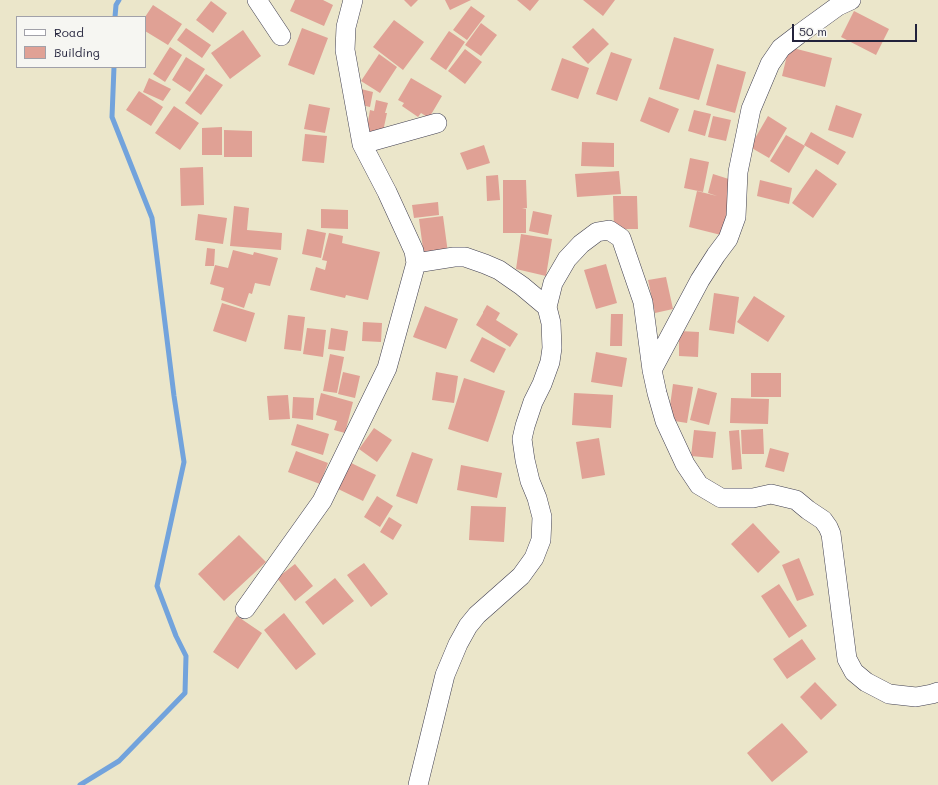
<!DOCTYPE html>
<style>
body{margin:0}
#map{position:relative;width:938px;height:785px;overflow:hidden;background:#ebe6ca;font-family:Mali,sans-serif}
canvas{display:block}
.legend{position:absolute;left:16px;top:16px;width:130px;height:52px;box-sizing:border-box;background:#f6f6f2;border:1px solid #a1a1a9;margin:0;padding:5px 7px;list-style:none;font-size:12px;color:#22223b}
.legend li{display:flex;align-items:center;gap:8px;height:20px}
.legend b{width:20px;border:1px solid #a1a1a9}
.scale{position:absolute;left:792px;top:24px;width:125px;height:18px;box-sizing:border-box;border:2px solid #22223b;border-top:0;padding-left:5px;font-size:12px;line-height:14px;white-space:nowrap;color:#22223b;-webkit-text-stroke:3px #f6f6f2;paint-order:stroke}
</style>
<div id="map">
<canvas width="938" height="785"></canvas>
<ul class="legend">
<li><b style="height:5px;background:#fff"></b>Road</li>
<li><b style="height:11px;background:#e0a195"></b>Building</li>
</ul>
<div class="scale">50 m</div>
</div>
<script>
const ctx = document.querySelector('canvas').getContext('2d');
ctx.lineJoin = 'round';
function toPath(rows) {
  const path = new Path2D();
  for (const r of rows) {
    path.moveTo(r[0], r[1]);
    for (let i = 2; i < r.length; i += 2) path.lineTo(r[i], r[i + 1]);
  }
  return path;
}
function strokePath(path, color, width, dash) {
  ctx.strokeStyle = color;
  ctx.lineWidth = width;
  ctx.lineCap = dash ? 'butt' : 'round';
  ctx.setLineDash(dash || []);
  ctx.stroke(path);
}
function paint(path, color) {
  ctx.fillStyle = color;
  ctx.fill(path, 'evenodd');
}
strokePath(toPath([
 [115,17,116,5,119,0],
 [80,785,119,761,185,693,186,656,176,636,157,586,184,462,174,396,152,218,112,117,114,67]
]), '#72a3dc', 5);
paint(toPath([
 [295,0,323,0,333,5,324,26,290,11],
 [404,0,418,0,411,7],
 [445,0,471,0,450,10],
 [517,0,539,0,530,11],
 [583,0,615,0,603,16],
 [211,1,227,13,213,33,196,20],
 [153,5,182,24,168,45,145,31,145,17],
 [471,6,485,16,467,40,453,30],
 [854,11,889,29,876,55,841,37],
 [394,20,424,42,403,70,373,47],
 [481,23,497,35,481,56,465,45],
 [186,28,211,45,202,58,177,40],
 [302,28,328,38,314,75,288,65],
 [593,28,609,44,588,64,572,47],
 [243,30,261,56,230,79,211,53],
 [449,31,465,42,446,70,430,59],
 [674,37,714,49,699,100,659,89],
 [170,47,182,55,165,82,153,74],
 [789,47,832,58,825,87,782,76],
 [465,49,482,62,465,84,448,71],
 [611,52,632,59,617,101,596,94],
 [379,54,397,67,380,93,361,81],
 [186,57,205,69,190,92,172,80],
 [562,58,589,68,578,99,551,90],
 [717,64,746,72,735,113,706,105],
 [206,74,223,85,201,115,185,103],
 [149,78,171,89,163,101,143,92],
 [411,78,442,96,429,118,421,113,418,117,402,106,404,103,398,100],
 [361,89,373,92,370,107,357,104],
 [139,91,163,107,151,126,126,110],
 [649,97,679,109,669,133,640,121],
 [376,100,388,103,385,113,387,113,382,136,366,133,370,110,374,111],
 [309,104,330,108,325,133,304,129],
 [836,105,862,114,853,138,828,130],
 [174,106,199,123,180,150,155,133],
 [694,110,711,114,705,136,688,131],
 [713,116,731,120,726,141,708,137],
 [768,116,787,128,769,158,750,147],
 [222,127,222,155,202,155,202,128],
 [224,130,252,131,252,157,224,157],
 [811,132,846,152,838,165,804,145],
 [305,134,327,136,324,163,302,161],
 [786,135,805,146,789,173,770,161],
 [582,142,614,143,614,167,581,166],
 [484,145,490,163,467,170,460,153],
 [690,158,709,162,703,192,684,188],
 [203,167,204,205,181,206,180,168],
 [816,169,837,184,813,218,792,203],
 [619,171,621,194,577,197,575,174],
 [713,174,735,181,721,235,689,227,697,191,717,196,708,193],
 [498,175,500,200,487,201,486,176],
 [503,180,526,180,527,208,522,209,526,209,526,233,503,233],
 [760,180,792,188,789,204,757,196],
 [613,196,637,196,638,229,614,229],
 [438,202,439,215,414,218,412,205],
 [234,206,249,208,247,230,282,233,281,250,230,246],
 [321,209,348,210,348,229,321,228],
 [533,211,552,215,548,235,529,231],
 [198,214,227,218,223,244,195,240],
 [443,216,448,253,424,256,419,219],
 [307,229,326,233,321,258,302,254],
 [329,233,343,236,342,243,380,252,368,300,346,295,345,298,310,290,316,267,325,270,327,261,322,260],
 [521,234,552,239,546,276,516,269],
 [207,248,215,249,214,266,205,266],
 [233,250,253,255,254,252,278,258,270,286,255,283,252,294,249,293,244,308,221,300,224,288,210,284,215,265,228,268],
 [606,264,617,303,596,309,584,270],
 [666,277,673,309,655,313,648,280],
 [714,293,739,297,734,334,709,330],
 [754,296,785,316,768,342,737,322],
 [222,303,255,313,246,342,213,331],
 [487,305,500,313,496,320,518,334,510,347,476,325,483,313,483,312],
 [425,306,458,319,446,349,413,337],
 [611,314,623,314,622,346,610,346],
 [288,315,305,317,301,351,284,349],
 [363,322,382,323,381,342,362,341],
 [307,328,326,330,323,357,303,354],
 [331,328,348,331,345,351,328,349],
 [679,331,699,332,698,357,679,356],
 [482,337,506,349,494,373,470,361],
 [596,352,627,358,622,387,591,382],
 [330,354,344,357,337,393,323,391],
 [343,372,360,376,355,398,338,394],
 [436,372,458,376,454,403,432,400],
 [751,373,781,373,781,397,751,397],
 [464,378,505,391,488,442,448,429],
 [673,384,693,387,687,423,668,420],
 [698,388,717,393,709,425,690,420],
 [321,393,353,402,345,433,334,430,337,421,316,415],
 [574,393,613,395,611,428,572,425],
 [288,395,290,419,269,420,267,396],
 [293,397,314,398,313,420,292,418],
 [731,398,769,399,768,424,730,423],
 [297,424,329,434,323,455,291,445],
 [374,428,392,440,377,462,359,449],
 [763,429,764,454,742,454,741,430],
 [694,430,716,432,713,458,691,456],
 [739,430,742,469,732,470,729,431],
 [599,438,605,475,582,479,576,442],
 [770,448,789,453,784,472,765,467],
 [296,451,328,463,320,484,288,472],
 [412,452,433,459,417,504,396,496],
 [347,461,376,475,363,501,334,487],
 [461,465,502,473,497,498,457,490],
 [377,496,393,506,380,527,364,517],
 [471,506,506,507,504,542,469,540],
 [389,517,402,525,393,540,380,532],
 [753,523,780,552,758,573,731,544],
 [239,535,266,562,224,601,198,574],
 [799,558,814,595,797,601,782,565],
 [364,563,388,594,371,607,347,575],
 [295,564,313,586,295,601,277,578],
 [335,578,354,601,323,625,305,602],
 [779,584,807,626,789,638,761,596],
 [284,613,316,654,296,670,264,630],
 [237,616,262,633,238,669,213,652],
 [802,639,816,659,787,679,773,659],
 [815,682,837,705,821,720,800,697],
 [782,723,808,752,772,782,747,753]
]), '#e0a195');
const street = toPath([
 [257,0,281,36],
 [353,0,346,27,345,50,362,144,387,192,409,240,414,251,416,263,454,257,465,257,485,264,499,270,509,277,522,286,547,307,553,283,567,259,581,244,597,232,609,230,621,238,643,302,652,370,657,393,665,421,685,464,699,485,721,498,753,498,771,494,796,500,808,510,823,520,828,527,831,534,847,659,854,672,866,682,889,694,916,697,932,694,938,692],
 [362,144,437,123],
 [652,370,700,280,716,255,728,239,736,217,738,172,751,109,770,64,781,48,798,35,838,6,851,0],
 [245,609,322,501,387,368,416,263],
 [418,785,445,675,458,644,468,626,477,615,521,576,534,558,541,540,542,517,537,498,530,481,525,460,522,439,525,426,533,402,542,384,550,362,552,348,551,323,547,307]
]);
strokePath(street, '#403f50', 20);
strokePath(street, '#fff', 19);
</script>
